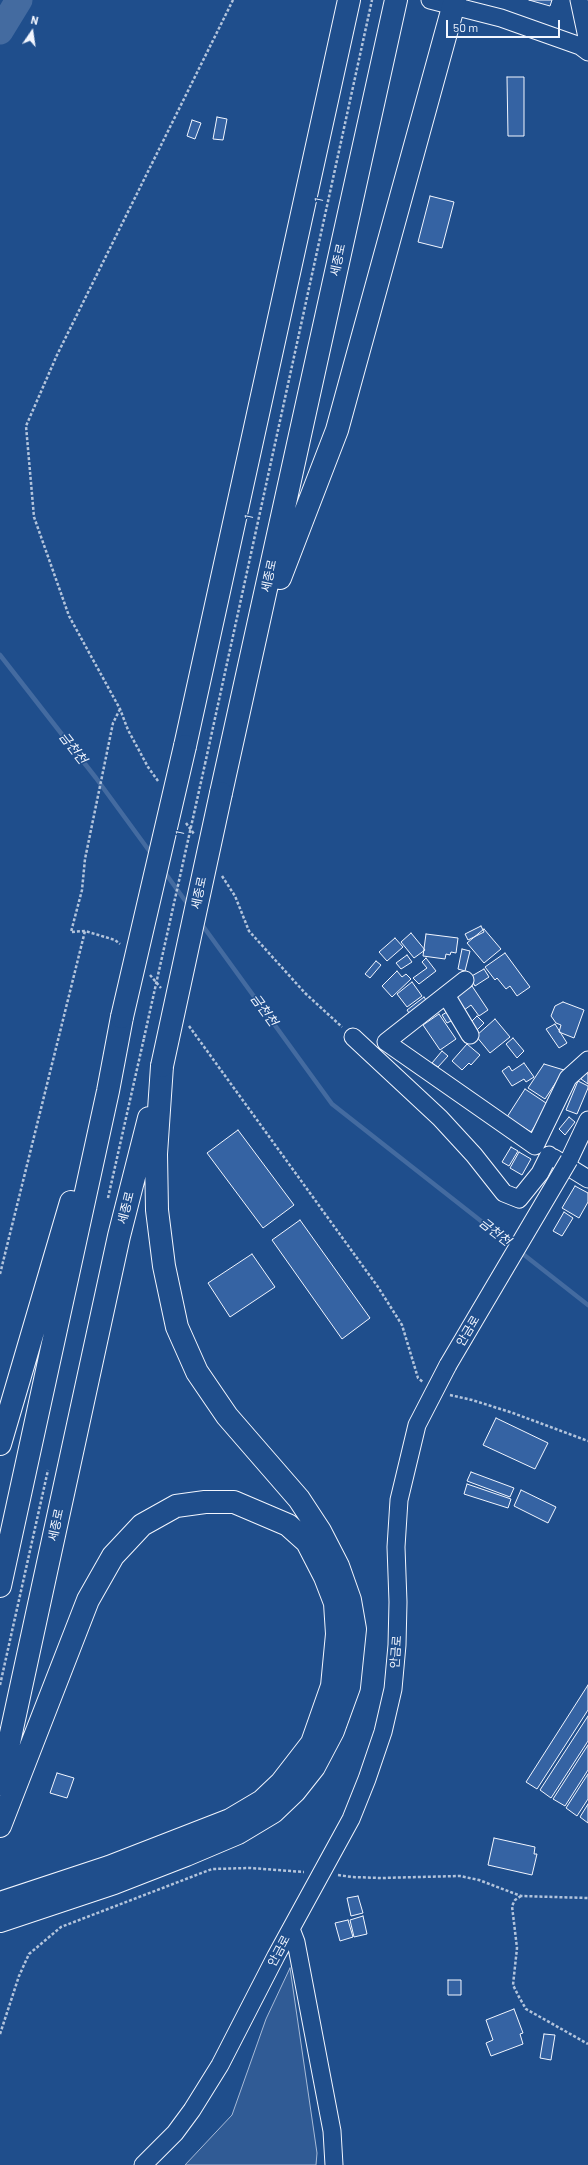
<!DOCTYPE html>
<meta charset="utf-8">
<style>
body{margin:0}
#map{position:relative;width:588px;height:2165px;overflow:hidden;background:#1f4e8c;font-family:Barlow,sans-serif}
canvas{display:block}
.north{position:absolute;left:12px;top:12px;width:40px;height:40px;-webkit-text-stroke:3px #1f4e8c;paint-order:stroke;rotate:13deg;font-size:11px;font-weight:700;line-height:16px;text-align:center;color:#f2f6ff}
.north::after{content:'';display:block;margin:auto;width:14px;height:18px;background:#f2f6ff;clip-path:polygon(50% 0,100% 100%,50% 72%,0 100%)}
.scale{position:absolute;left:446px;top:20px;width:114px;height:18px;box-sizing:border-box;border:2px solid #f2f6ff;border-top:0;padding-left:5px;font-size:12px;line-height:14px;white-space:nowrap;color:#f2f6ff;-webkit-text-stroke:3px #1f4e8c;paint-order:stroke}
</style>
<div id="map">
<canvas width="588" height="2165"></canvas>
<div class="north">N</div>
<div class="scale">50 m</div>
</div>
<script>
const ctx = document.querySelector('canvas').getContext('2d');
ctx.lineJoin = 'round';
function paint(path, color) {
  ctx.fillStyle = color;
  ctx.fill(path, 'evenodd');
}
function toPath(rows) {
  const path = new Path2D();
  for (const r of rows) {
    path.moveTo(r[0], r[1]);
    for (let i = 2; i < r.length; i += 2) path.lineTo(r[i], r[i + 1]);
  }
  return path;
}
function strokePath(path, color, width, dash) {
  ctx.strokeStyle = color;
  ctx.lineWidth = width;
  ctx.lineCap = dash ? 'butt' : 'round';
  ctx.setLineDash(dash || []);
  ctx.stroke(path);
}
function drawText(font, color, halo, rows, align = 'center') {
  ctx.font = font + ' Barlow,"Noto Sans KR",sans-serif';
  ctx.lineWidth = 3;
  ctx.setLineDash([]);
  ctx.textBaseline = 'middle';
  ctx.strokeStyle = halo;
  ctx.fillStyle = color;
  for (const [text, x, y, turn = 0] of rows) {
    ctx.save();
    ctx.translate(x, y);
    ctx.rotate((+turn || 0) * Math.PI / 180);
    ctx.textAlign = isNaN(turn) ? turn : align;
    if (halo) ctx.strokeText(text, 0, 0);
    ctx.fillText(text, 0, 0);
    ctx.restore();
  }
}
const built = toPath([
 [290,1968,317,2153,316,2165,185,2165,232,2115,266,2019,290,1968]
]);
paint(built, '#305b95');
strokePath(built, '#a8bbd7', 1);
strokePath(toPath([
 [0,655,96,778,153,856],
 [163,870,189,906],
 [200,922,332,1104,588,1305]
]), '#446ba0', 4.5);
strokePath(toPath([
 [0,31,19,0]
]), '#446ba0', 27);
const building = toPath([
 [529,0,552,0,550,6,529,0],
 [507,77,524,77,524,136,508,136,507,77],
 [217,117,227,119,223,140,213,139,217,117],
 [192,120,201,123,195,139,187,136,192,120],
 [430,196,454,202,442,248,418,242,430,196],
 [481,926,484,932,468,940,465,934,481,926],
 [484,929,501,949,484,963,467,943,484,929],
 [411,933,425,950,414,958,401,942,411,933],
 [426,934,458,938,456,953,451,952,450,955,446,954,445,959,423,956,426,934],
 [395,938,403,947,387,961,379,952,395,938],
 [462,949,470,951,465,971,458,969,462,949],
 [505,953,530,987,517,996,510,986,506,989,497,978,495,980,485,967,505,953],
 [407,955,412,962,401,969,396,963,407,955],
 [426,958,436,971,419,984,413,978,427,968,422,962,426,958],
 [376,961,381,965,370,978,365,974,376,961],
 [484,969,489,977,475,986,470,977,484,969],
 [397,971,402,977,406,974,411,979,392,997,382,986,397,971],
 [412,982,422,996,407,1007,397,994,412,982],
 [472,986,488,1010,479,1016,471,1005,460,1013,451,1000,472,986],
 [424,997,428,1003,411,1016,407,1010,424,997],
 [563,1002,584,1010,574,1038,559,1032,561,1025,556,1023,551,1016,555,1006,563,1002],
 [447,1012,453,1020,447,1023,442,1015,447,1012],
 [439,1014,456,1039,440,1050,423,1025,439,1014],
 [477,1016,484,1023,474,1033,467,1026,477,1016],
 [495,1019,510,1037,490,1053,476,1036,495,1019],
 [555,1024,567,1043,559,1048,546,1029,555,1024],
 [513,1038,524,1051,517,1058,506,1044,513,1038],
 [467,1044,480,1055,471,1065,469,1063,462,1070,452,1061,467,1044],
 [442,1051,448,1056,438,1067,432,1063,442,1051],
 [524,1063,534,1077,526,1082,524,1079,512,1086,502,1071,509,1066,512,1071,524,1063],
 [544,1064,564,1070,545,1099,528,1088,544,1064],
 [585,1073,588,1074,588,1084,581,1079,585,1073],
 [578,1081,588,1086,588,1088,577,1114,566,1110,578,1081],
 [525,1089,549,1105,531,1132,507,1117,525,1089],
 [569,1117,575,1122,565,1135,559,1129,569,1117],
 [238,1130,294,1205,263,1228,207,1153,238,1130],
 [511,1147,518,1151,509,1166,502,1162,511,1147],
 [519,1152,531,1159,522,1175,510,1168,519,1152],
 [575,1186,588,1193,588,1202,579,1218,562,1208,575,1186],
 [564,1212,573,1218,562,1236,553,1231,564,1212],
 [300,1220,370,1318,342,1339,272,1240,300,1220],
 [252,1254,275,1287,230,1317,208,1283,252,1254],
 [496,1418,548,1443,535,1469,483,1445,496,1418],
 [471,1472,514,1488,510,1497,467,1481,471,1472],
 [467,1484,511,1499,508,1508,464,1494,467,1484],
 [521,1490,556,1507,548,1523,514,1506,521,1490],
 [588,1685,588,1710,537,1789,526,1782,588,1685],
 [588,1716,588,1741,551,1798,540,1790,588,1716],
 [588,1745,588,1770,565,1806,553,1799,588,1745],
 [57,1773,74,1778,67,1798,50,1793,57,1773],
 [588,1774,588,1799,577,1816,566,1808,588,1774],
 [588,1804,588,1823,580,1817,588,1804],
 [494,1838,535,1847,534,1854,537,1854,532,1875,488,1865,494,1838],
 [358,1896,363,1913,351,1916,347,1898,358,1896],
 [363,1916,367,1934,354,1937,350,1920,363,1916],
 [348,1920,353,1937,340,1941,335,1923,348,1920],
 [448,1980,461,1980,461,1995,448,1995,448,1980],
 [514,2009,523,2033,520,2034,523,2044,491,2056,486,2043,493,2040,486,2020,514,2009],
 [544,2034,555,2035,551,2060,540,2058,544,2034]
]);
paint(building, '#3563a3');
strokePath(building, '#f2f6ff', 1);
const minor = toPath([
 [430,0,501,18,580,46,588,52],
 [579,0,588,42],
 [465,980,386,1042,535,1146,568,1078,588,1060],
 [446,995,470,1035],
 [353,1037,440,1118,474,1155,504,1193,519,1199,540,1173,549,1155],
 [554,1158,588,1179],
 [569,1160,588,1120],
 [291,1929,296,1942,332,2131,334,2165],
 [143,2165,175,2133,192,2110,220,2065,276,1956,351,1819,367,1779,383,1732,393,1689,397,1645,398,1602,396,1547,399,1500,417,1425,448,1365]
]);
const highway = toPath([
 [280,578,337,430,455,0],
 [185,746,349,0],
 [221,793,396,0],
 [0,1444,71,1202],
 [0,1586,108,1091,122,1017],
 [0,1784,119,1236,149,1118],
 [0,1826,88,1600,113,1556,142,1525,176,1506,205,1502,234,1502,288,1525,307,1542,325,1577,335,1603,337,1634,332,1686,312,1743,281,1783,262,1801,230,1820,109,1867,0,1903],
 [0,1921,114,1883,186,1855,238,1833,273,1812,295,1791,314,1767,333,1731,349,1687,355,1629,350,1600,338,1566,320,1531,299,1499,227,1416,197,1372,177,1327,164,1266,157,1210,156,1154,162,1066]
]);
strokePath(minor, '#f2f6ff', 19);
strokePath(highway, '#f2f6ff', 24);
strokePath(toPath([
 [120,709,113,723,85,859,82,890,71,932,85,931,115,940,120,944],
 [205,764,372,0],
 [158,781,148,767,128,730,120,709,69,616,34,517,26,426,57,355,233,0],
 [186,823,194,834],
 [222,876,235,896,249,931,305,993,342,1027],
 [150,975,161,988],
 [189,1026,378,1287,402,1325,418,1378,423,1382],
 [108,1198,144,1038],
 [0,1274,85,931],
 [450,1395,472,1400,513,1413,588,1441],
 [0,1685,48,1470],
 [338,1875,352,1877,381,1878,460,1876,479,1880,521,1896,588,1898],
 [521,1896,515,1900,512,1906,517,1948,513,1985,519,1997,526,2009,588,2044],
 [0,2034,19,1976,29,1954,61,1927,212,1869,250,1868,304,1872]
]), '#b3c4dc', 2.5, [3, 2]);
strokePath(minor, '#1f4e8c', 17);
strokePath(highway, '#1f4e8c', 22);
const minorBridge = toPath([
 [448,1365,569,1160]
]);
const highwayBridge = toPath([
 [122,1017,185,746],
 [162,1066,221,793]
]);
strokePath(minorBridge, '#f2f6ff', 19, []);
strokePath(highwayBridge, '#f2f6ff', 24, []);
strokePath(toPath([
 [144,1038,205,764]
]), '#b3c4dc', 2.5, [3, 2]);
strokePath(minorBridge, '#1f4e8c', 17);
strokePath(highwayBridge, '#1f4e8c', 22);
drawText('12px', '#f2f6ff', '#1f4e8c', [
 ["1",319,200,-78],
 ["세종로",338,260,-78],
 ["1",249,517,-78],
 ["세종로",269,576,-78],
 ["1",180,833,-77],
 ["세종로",199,893,-78],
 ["세종로",126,1208,-76],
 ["안금로",468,1331,-59],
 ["세종로",56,1525,-78],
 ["안금로",396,1652,-86],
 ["안금로",279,1951,-62]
]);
drawText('italic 13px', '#f2f6ff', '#1f4e8c', [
 ["금천천",73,748,52],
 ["금천천",264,1010,54],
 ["금천천",495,1232,38]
]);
</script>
